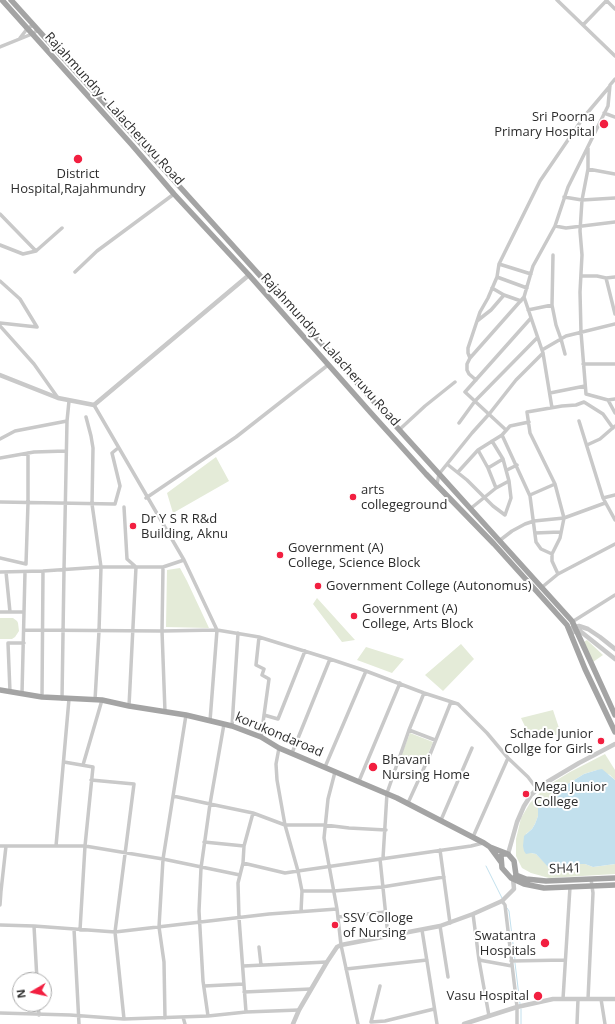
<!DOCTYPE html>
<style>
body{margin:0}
#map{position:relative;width:615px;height:1024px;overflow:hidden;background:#fff;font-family:"Open Sans",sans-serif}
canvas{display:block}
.north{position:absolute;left:12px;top:972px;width:40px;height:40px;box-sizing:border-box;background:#fff;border:1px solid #ababab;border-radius:50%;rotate:261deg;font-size:11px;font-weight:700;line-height:16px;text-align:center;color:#2c2c2c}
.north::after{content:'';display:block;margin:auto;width:14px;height:18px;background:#f21f40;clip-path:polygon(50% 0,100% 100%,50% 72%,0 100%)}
</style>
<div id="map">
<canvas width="615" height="1024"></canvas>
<div class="north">N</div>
</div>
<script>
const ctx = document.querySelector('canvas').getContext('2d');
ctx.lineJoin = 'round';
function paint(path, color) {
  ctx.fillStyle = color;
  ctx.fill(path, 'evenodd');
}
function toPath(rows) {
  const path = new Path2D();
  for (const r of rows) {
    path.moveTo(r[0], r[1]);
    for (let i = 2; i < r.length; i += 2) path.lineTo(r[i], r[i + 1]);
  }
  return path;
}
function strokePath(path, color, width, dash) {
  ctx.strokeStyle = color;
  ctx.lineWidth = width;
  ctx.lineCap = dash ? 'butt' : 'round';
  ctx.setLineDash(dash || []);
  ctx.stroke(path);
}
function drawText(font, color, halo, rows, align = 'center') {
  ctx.font = font + ' "Open Sans",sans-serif';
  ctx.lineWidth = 4;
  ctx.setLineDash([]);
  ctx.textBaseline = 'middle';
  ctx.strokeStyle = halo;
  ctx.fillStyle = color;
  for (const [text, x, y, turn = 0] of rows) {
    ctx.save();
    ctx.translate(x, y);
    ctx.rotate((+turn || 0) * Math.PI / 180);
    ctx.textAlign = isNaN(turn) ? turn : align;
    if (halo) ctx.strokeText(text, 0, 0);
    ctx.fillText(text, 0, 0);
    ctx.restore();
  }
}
paint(toPath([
 [216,457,229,481,173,513,167,493],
 [180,568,187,581,209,628,166,627,167,570],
 [317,598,355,640,342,642,313,604],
 [0,618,13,618,17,621,18,623,19,631,15,637,12,639,0,639],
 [587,640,603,655,593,662,584,642],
 [461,644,474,659,443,691,425,675],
 [366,647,404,659,392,673,357,660],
 [553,710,561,734,531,739,521,718],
 [410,733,433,742,423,766,401,756],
 [605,754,615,770,615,780,610,775,597,770,584,774,566,785,556,795,538,806,538,816,535,824,532,829,526,834,531,853,536,854,545,863,562,870,574,864,585,864,593,867,615,864,615,874,549,878,531,873,522,868,516,856,516,839,521,818,530,803,547,786,570,772]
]), '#e4ebd8');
paint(toPath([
 [602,769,615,780,615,864,593,867,585,864,574,864,562,870,554,870,550,869,536,854,531,853,526,854,524,851,523,846,524,836,532,829,535,824,538,816,538,806,556,795,566,785,584,774,597,770]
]), '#c2e0ed');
strokePath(toPath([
 [486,866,502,898],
 [507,908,509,911,515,960],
 [515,963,520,1004],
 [521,1009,521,1024]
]), '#c2e0ed', 1);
strokePath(toPath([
 [557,0,615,56],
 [606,0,615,9],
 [583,25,607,0],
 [20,38,27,29,33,25],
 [0,47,32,34,38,30],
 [604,113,615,117],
 [588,148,588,169,582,200,580,231,582,255,580,292,581,332,586,394,608,400,615,399],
 [588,169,615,174],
 [564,197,582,200,615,198],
 [0,214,36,251,62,228],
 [555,226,566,228,615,222],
 [0,245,23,254,36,251],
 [553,255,552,305,556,325,561,339,565,354],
 [499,264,531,274],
 [75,272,97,251,174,194],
 [581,276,597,276,606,278,615,277],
 [497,277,527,288],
 [606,278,615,314],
 [0,281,20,299,37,327],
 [492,288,504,295,521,301],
 [528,310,552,305],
 [477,321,480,312,488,298,497,277,499,264,540,181,583,118,610,86],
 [0,323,37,327],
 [0,326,34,364,58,398],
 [542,350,566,336,615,324],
 [470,358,468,353,468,348,477,321,491,310,504,295],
 [583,364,615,364],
 [476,380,469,374,467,370,467,364,470,358,524,297],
 [550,393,585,386],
 [608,400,615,413],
 [94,405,184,560,217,630,259,637,330,659,366,671,424,693,458,704,487,733,508,758,528,777,537,789],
 [552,408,543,353,524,297,533,266,555,226,568,187,608,106,610,85,615,79],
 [86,417,91,436,93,448,92,504,101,567,99,631,95,700],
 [579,421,603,498,615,520],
 [459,423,475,401,537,338],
 [399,430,425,406,455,382],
 [506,430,465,392,531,318],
 [502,435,530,496,536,542,541,549,552,554],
 [0,439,15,431,67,421],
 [587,445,600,439,615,426],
 [478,450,488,468,496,488],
 [0,458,34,452,66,451],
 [447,464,467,480,493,506,505,515,511,498,509,481,503,459,492,441],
 [488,468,503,459],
 [507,470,517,465],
 [458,472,478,450,502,435,510,426,529,422],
 [437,484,439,474,472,433,490,413,516,380,543,353],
 [530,495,555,484],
 [146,498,236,437,328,365],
 [603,498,615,495],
 [0,502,115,504,120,486,112,453,118,448],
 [124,507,127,559,136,567,129,706],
 [470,509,496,488,509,481],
 [535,533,560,532],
 [499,541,512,531,525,524,534,521,564,518,605,503],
 [0,558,26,564,28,503,28,453],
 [163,567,162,631,165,712],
 [0,572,43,571,101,567,163,567,184,560],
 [6,572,10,612],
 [558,574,552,561,552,554,560,538,564,518,555,484,530,433,527,412,562,406,576,405,584,402,603,414,613,428],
 [541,588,558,574,615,544],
 [0,612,24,612],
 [572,622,615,595],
 [24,630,162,631,217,630,210,721],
 [259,637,256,665,264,669,262,675,269,679,261,737],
 [10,692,8,643,24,643],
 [22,693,25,572],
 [42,697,43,571],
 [62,699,64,570,67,421,69,401],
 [264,715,278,719,305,651],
 [224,724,210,804,253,813,285,825,325,825,349,828,386,830],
 [232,726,238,633],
 [409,730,435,740],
 [279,748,276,764,277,780,285,825,298,871,471,846,483,843],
 [292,753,330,659],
 [64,762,93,767,85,846,80,930],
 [83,765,102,700],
 [325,767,366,671],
 [335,772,328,799,324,838,337,909,341,945,358,1024],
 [91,780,134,784,115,932,124,1019],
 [359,781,400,683],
 [173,796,210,804,201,868,199,911,203,981,208,1016,246,1012,299,1010],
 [408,803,429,757,451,702],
 [441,820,472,748],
 [473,837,508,758],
 [204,842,244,846],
 [0,846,85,846,163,859,240,875,243,863,285,873,298,871,302,891,301,912],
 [56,846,69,699],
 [440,850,450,923],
 [383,858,387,793,409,730,424,693],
 [380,859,388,936],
 [243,863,244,846,253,813],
 [240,875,238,883,239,918,246,1012],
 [0,891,1,891,6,846],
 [302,891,334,891,382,887,444,877],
 [502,901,505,905,517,1007,517,1024],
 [0,905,1,891],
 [473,914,479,960,489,1016],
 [338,917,385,912],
 [0,925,34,926,115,932,269,914,337,909],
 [34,926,37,980],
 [440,926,448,977],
 [74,929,79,1024],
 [422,930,437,1024],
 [259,947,261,965],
 [479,960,512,966],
 [511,961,565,960],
 [243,966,327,962],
 [346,969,427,960],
 [204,986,244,984],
 [380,986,371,1022,385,1021,434,1009],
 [244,992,311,989],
 [563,999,570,887],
 [588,999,593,893,591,879],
 [601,999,605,1024],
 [38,1004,39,1015],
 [0,1013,70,1015,124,1019,208,1016],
 [183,1017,185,1024],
 [165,1018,164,962,159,927,163,859,186,715],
 [577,1024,578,999]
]), '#c9c9c9', 3.5);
strokePath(toPath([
 [0,375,58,398,94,405,249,275],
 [572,628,579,626,588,629,600,637,615,649],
 [571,634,575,631,580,631,615,659],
 [508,854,517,822,524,806,531,795,542,785,579,763,615,744],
 [293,1024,299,1010,327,962,337,947,341,945,440,926,473,914,502,901,514,889,513,878],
 [464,1024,517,1007,553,999,615,999]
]), '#c9c9c9', 4.5);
strokePath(toPath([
 [2,0,132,145,174,194,249,275,371,413,426,474,494,544,567,625,585,669,615,732],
 [11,0,572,621,615,715],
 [0,690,42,697,102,700,129,706,186,715,232,726,261,737,279,748,397,798,484,843,490,847,501,862],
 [490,847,508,854,514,861,516,875,515,877],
 [508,854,503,854,501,856,502,868,511,878,524,884,544,888,615,885],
 [516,875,526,879,546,881,615,878]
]), '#a4a4a4', 5.5);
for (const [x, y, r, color] of [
 [604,124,5,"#f21f40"],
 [78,159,5,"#f21f40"],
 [353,497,4,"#f21f40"],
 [133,526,4,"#f21f40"],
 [280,555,4,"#f21f40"],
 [318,586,4,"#f21f40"],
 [354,616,4,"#f21f40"],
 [601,741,4,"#f21f40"],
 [373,767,5,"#f21f40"],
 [526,794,4,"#f21f40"],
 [335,925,4,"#f21f40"],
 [545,943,5,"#f21f40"],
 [538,996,5,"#f21f40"]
]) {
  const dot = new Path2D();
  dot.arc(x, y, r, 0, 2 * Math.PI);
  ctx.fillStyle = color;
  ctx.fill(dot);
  strokePath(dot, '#fff', 1.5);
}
drawText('13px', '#2c2c2c', '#fff', [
 ["Rajahmundry - Lalacheruvu Road",114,109,48],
 ["Rajahmundry - Lalacheruvu Road",330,350,48],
 ["korukondaroad",279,735,23],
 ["SH41",565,869,-2]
]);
drawText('13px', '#2c2c2c', '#fff', [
 ["Sri Poorna",595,117,"right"],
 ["Primary Hospital",595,132,"right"],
 ["District",78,174,"center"],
 ["Hospital,Rajahmundry",78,189,"center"],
 ["arts",361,490],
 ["collegeground",361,505],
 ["Dr Y S R R&d",141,519],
 ["Building, Aknu",141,534],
 ["Government (A)",288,548],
 ["College, Science Block",288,563],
 ["Government College (Autonomus)",326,586],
 ["Government (A)",362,609],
 ["College, Arts Block",362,624],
 ["Schade Junior",593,734,"right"],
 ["Collge for Girls",593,749,"right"],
 ["Bhavani",382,760],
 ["Nursing Home",382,775],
 ["Mega Junior",534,787],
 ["College",534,802],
 ["SSV Colloge",343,918],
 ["of Nursing",343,933],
 ["Swatantra",536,936,"right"],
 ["Hospitals",536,951,"right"],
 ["Vasu Hospital",529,996,"right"]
], 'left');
</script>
